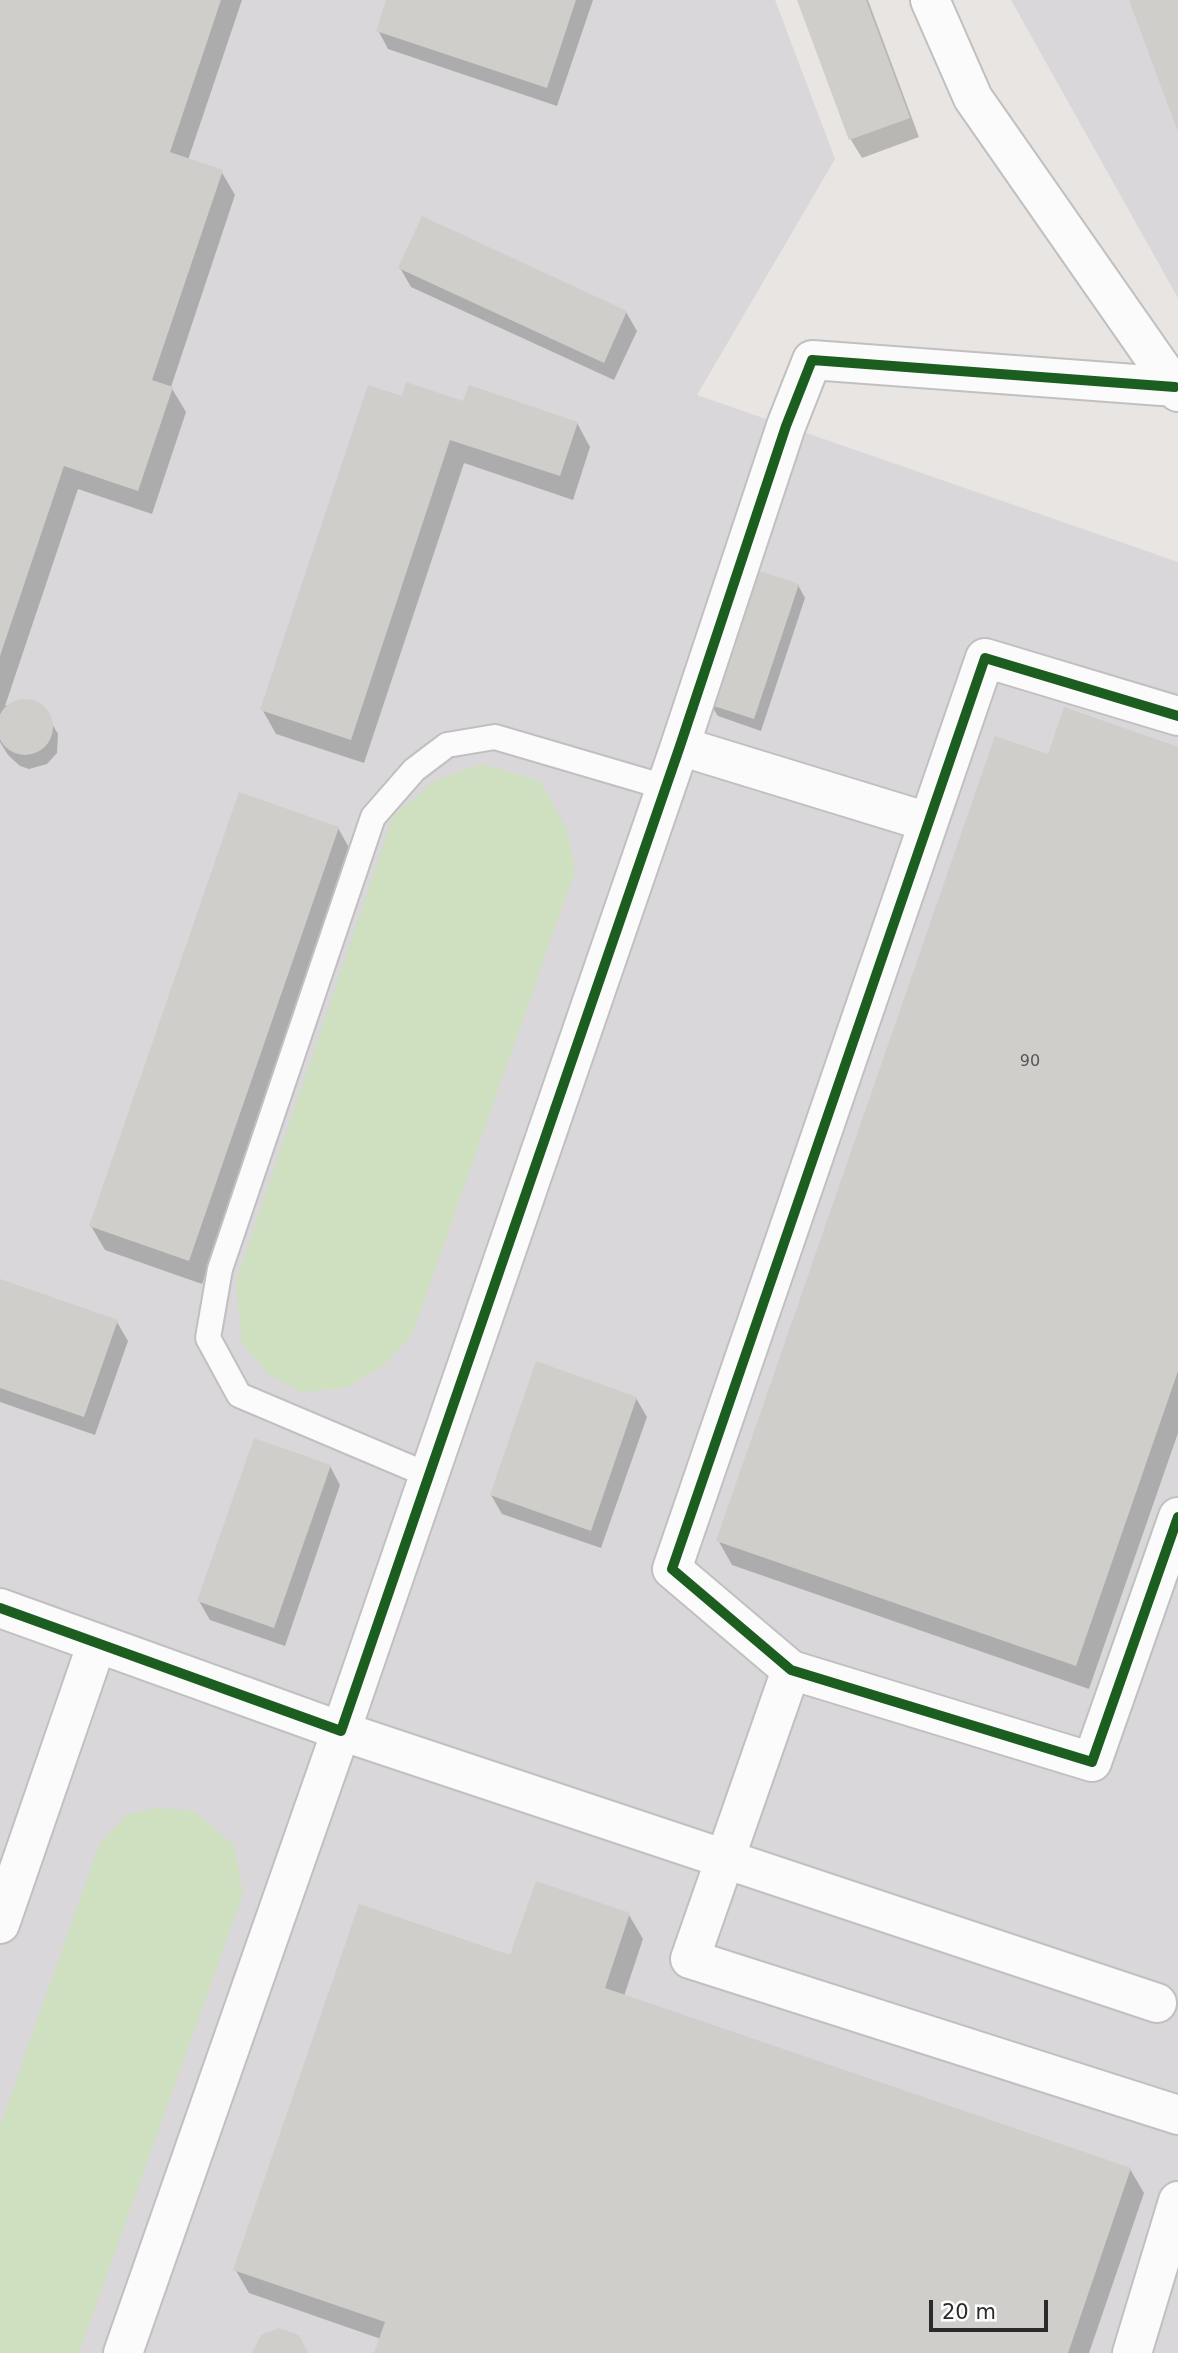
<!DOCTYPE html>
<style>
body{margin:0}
#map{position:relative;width:1178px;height:2353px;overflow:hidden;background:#e8e5e2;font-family:"DejaVu Sans",sans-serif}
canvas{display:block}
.scale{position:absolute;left:929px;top:2300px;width:119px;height:32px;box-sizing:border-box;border:4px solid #2b2b2b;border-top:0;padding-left:9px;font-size:21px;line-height:24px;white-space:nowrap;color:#2b2b2b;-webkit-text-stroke:5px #fff;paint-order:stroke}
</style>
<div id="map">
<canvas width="1178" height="2353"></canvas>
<div class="scale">20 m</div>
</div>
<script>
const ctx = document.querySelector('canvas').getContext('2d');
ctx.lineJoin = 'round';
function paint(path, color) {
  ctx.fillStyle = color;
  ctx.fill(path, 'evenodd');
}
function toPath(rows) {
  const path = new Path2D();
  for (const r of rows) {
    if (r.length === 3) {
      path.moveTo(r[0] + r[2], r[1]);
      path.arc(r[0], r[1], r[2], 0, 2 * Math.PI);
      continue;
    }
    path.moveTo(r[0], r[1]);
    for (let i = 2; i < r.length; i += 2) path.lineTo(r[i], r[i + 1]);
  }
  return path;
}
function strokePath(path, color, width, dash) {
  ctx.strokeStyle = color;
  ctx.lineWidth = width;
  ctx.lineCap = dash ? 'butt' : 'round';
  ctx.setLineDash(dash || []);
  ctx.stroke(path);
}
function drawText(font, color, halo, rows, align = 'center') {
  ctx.font = font + ' "DejaVu Sans",sans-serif';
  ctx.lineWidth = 6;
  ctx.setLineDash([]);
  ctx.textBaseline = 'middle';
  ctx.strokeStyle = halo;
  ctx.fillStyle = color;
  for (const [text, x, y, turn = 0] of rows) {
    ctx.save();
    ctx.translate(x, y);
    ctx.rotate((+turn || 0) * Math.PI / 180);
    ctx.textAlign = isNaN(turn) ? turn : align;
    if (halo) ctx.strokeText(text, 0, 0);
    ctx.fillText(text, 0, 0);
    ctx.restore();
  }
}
paint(toPath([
 [0,0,775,0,835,159,697,395,1178,562,1178,2353,0,2353],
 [1011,0,1178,0,1178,298]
]), '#d9d7d9');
paint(toPath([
 [482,764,540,781,567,829,575,871,412,1335,384,1365,345,1388,301,1392,268,1374,242,1343,236,1282,393,816,436,780],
 [158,1808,194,1811,234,1845,243,1894,79,2353,0,2353,0,2126,99,1845,127,1814]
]), '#cee0bf');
paint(toPath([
 [0,0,242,0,188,160,221,171,235,195,171,387,186,412,152,514,78,489,5,706,25,700,43,708,58,734,57,753,47,764,29,769,20,766,8,755,0,742],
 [388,0,593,0,557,106,388,49,378,30],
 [799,0,868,0,919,137,862,158,851,140],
 [400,268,626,312,637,331,614,380,411,287],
 [403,398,465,403,577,423,590,447,573,500,464,463,364,763,276,734,262,709],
 [798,585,805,598,761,731,718,716,710,704],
 [1178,749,1178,1433,1089,1689,732,1565,718,1540,1049,756],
 [338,828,352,853,202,1284,105,1250,91,1226],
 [0,1281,117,1322,128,1341,95,1435,0,1402],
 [636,1398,647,1417,601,1548,502,1514,491,1495],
 [330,1466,340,1485,285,1646,210,1620,199,1601],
 [629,1915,643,1939,624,1996,1130,2169,1144,2193,1089,2353,376,2353,381,2339,249,2293,235,2269,512,1958]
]), '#0003');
paint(toPath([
 [0,0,221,0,170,152,223,170,152,380,173,387,138,491,64,466,0,656],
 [386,0,576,0,547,88,376,31],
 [797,0,866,0,910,118,849,140],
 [1129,0,1178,0,1178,132],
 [422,216,627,311,604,363,398,268],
 [406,382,463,401,469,385,578,422,560,476,450,440,351,740,260,710,368,385,402,396],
 [754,569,799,584,754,719,708,704],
 [25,727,28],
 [1064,707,1178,747,1178,1371,1076,1666,716,1541,995,736,1048,754],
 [239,792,339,827,189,1261,89,1226],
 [0,1279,118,1320,84,1417,0,1388],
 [536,1361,637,1397,591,1531,490,1495],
 [254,1438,331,1465,274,1628,197,1601],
 [536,1881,630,1913,605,1988,1131,2168,1068,2353,374,2353,385,2322,233,2270,359,1904,510,1955],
 [279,2328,299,2335,308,2353,252,2353,261,2335]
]), '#d0cecb');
const lane = toPath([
 [428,1475,239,1395,208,1338,220,1269,373,817,414,770,447,745,495,737,665,787]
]);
const street = toPath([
 [930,0,973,98,1178,392],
 [1178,716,985,658,672,1569,791,1670,1092,1762,1178,1517],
 [680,746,928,822],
 [0,1608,341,1731,680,746,786,426,812,360,1175,387],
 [791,1670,690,1959,1178,2115],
 [0,1924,97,1643],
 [123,2353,341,1731,1157,2003],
 [1132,2353,1178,2201]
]);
strokePath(lane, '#c1c0c0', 28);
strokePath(street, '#c1c0c0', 42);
strokePath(lane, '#fcfbfb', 24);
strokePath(street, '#fcfbfb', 38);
strokePath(toPath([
 [1178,716,985,658,672,1569,791,1670,1092,1762,1178,1517],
 [0,1608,341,1731,680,746,786,426,812,360,1175,387]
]), '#1b5e20', 10);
drawText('16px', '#555454', null, [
 ["90",1030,1062]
]);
</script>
